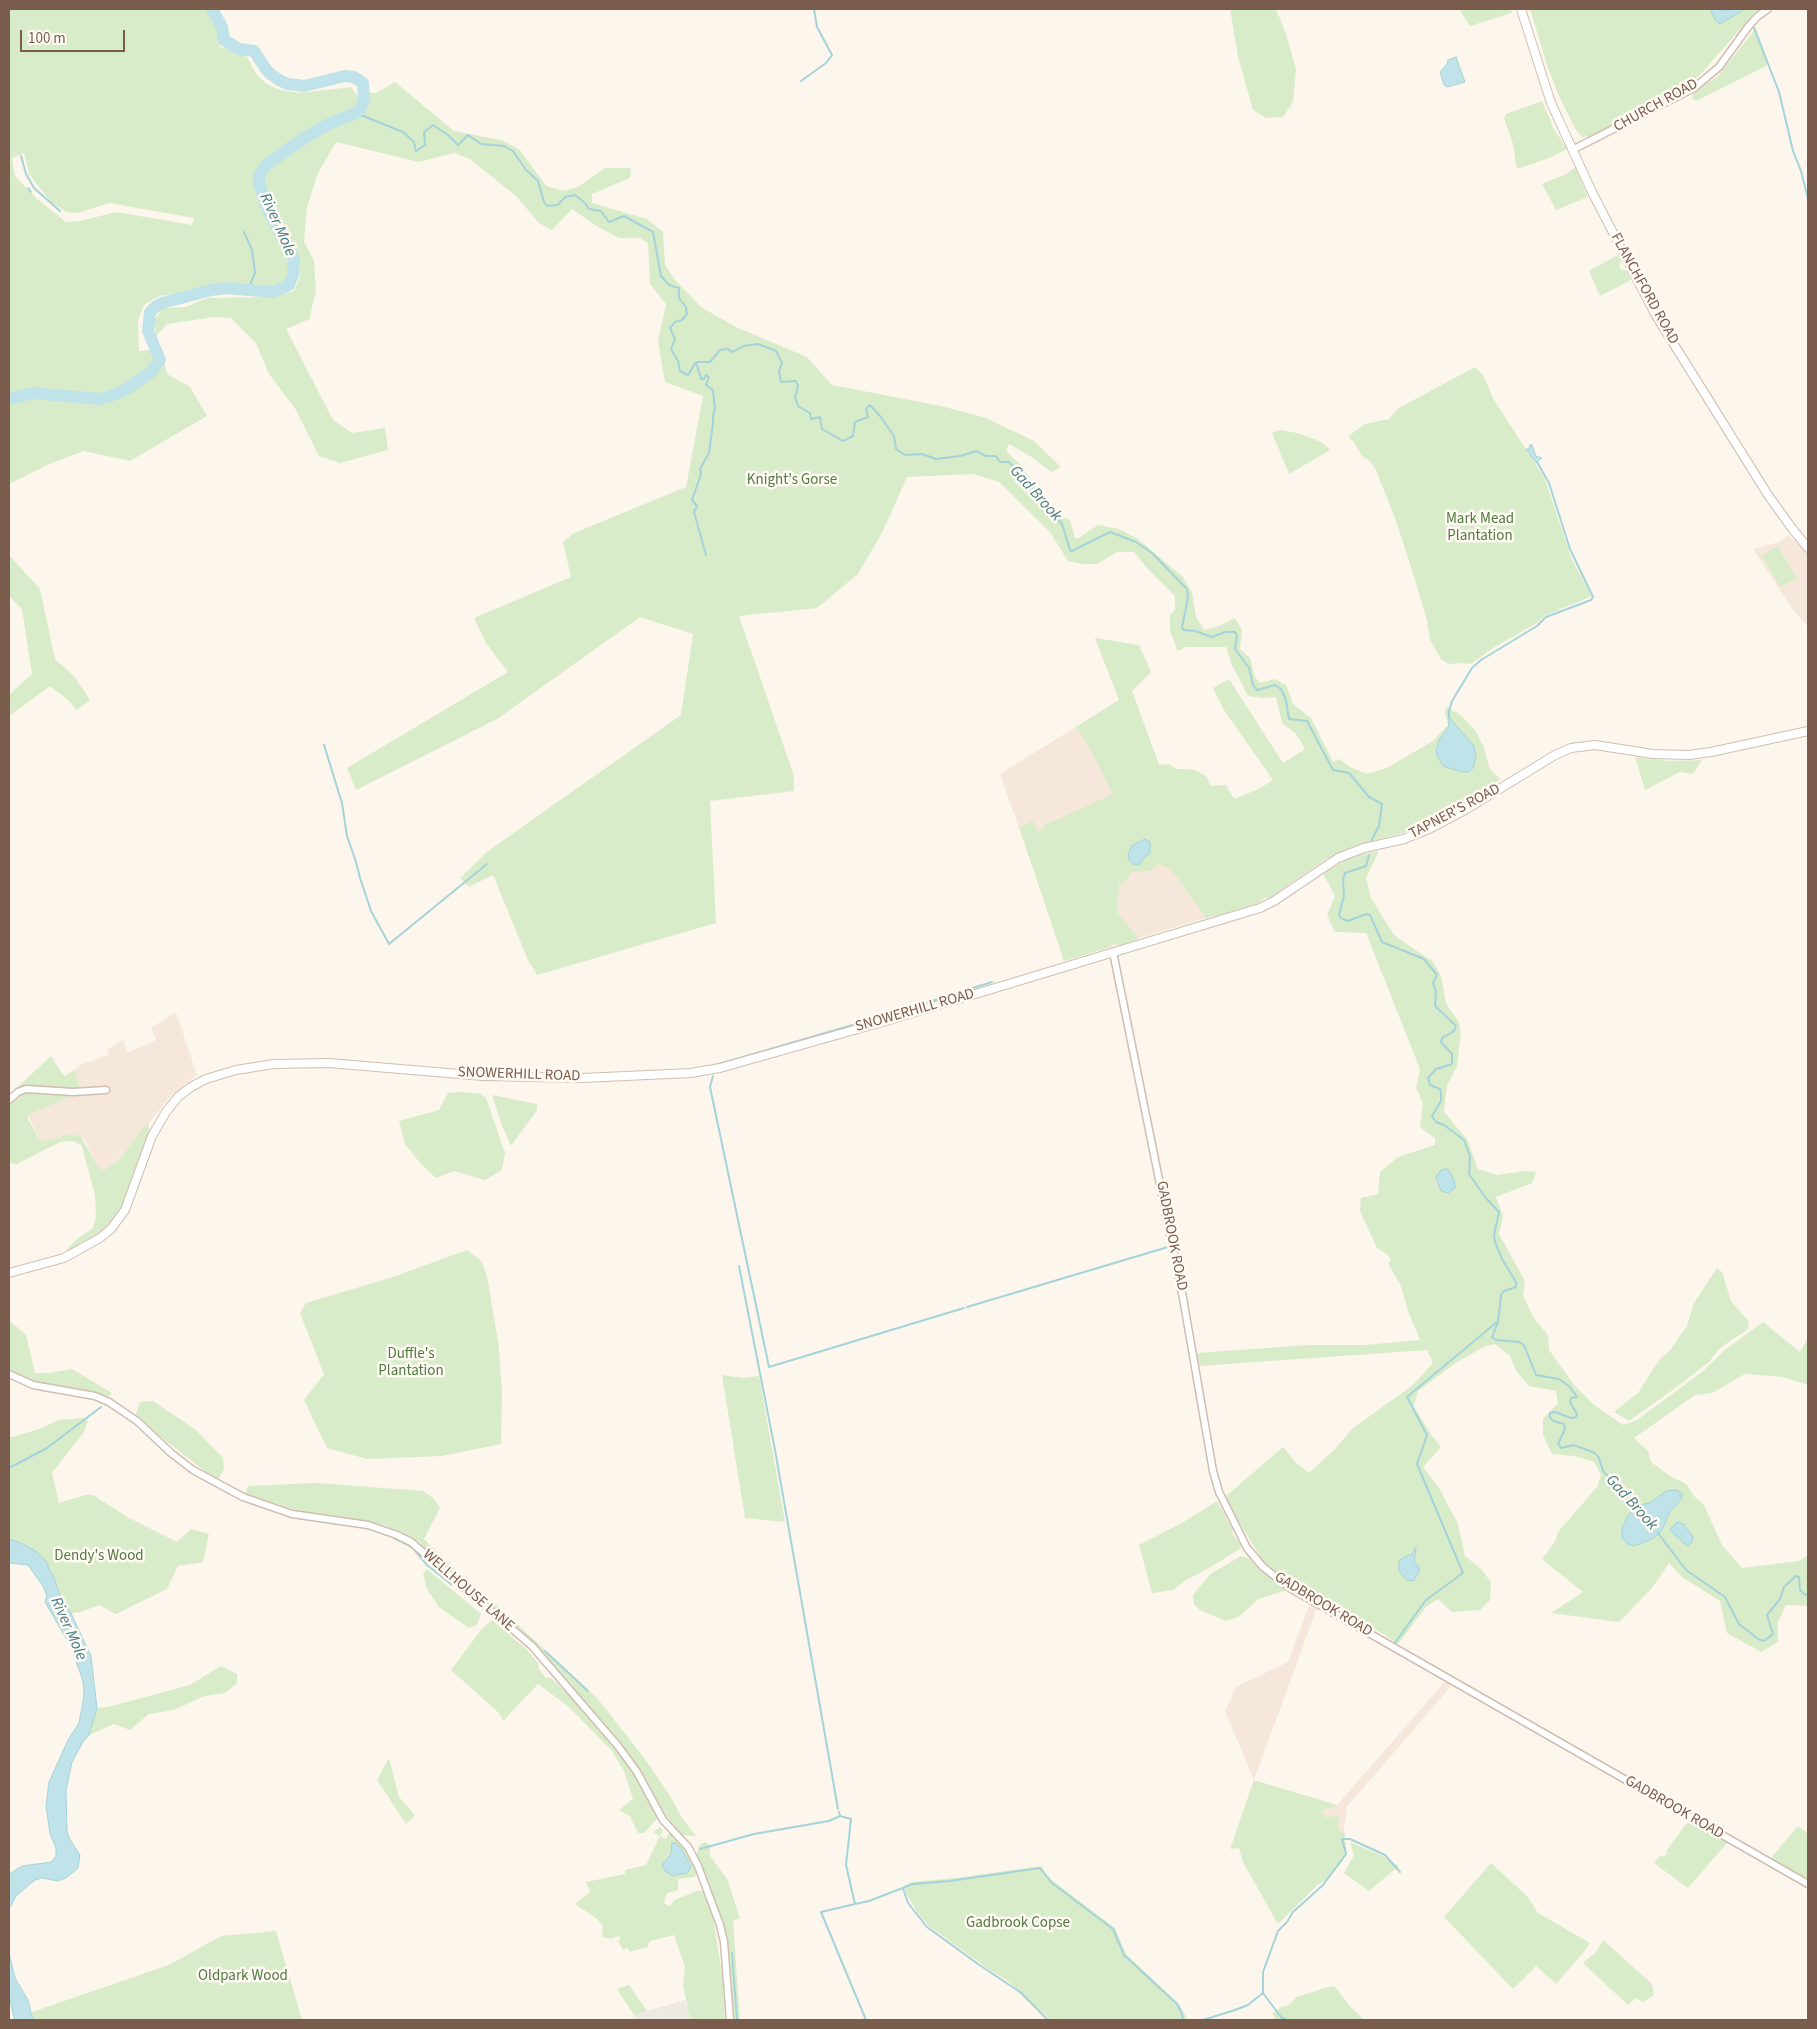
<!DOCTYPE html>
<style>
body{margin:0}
#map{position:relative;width:1817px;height:2029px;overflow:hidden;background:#fdf6ec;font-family:"Source Sans 3",sans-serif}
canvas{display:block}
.frame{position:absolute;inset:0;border:10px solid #7a5c4d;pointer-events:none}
.scale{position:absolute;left:20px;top:30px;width:105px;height:22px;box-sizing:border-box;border:2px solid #7a5c4d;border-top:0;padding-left:6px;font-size:15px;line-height:18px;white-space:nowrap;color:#7a5c4d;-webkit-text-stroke:4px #fffaf3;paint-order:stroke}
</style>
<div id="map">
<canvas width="1817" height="2029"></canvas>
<div class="frame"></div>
<div class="scale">100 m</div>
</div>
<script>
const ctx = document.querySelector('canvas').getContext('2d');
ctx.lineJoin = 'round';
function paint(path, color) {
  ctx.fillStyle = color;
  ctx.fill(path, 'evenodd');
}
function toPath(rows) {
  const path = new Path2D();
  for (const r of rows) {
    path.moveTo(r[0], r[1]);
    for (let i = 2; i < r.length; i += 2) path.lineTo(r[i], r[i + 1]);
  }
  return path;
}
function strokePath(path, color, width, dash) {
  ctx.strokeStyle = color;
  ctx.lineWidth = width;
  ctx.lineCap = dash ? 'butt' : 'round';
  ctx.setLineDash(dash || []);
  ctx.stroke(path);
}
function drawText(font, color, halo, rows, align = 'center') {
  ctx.font = font + ' "Source Sans 3",sans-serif';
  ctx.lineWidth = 5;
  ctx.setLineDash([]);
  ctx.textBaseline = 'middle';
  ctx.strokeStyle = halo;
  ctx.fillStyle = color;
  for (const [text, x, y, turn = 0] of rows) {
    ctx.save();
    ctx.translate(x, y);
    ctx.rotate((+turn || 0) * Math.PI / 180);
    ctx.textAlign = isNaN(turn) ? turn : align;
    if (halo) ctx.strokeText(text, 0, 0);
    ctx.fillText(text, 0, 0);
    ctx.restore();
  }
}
paint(toPath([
 [1788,535,1808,554,1808,626,1793,610,1753,549,1779,542],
 [1095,638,1139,645,1151,672,1132,691,1159,765,1168,764,1177,769,1195,770,1206,776,1211,786,1226,785,1234,799,1259,789,1273,780,1312,779,1339,759,1350,767,1366,774,1387,768,1433,741,1448,725,1445,712,1447,707,1459,714,1475,730,1484,748,1489,767,1492,772,1501,779,1466,802,1442,812,1403,833,1357,845,1326,859,1269,898,1266,897,1258,903,1216,917,1212,916,1064,961,1038,882,1000,774,1119,700],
 [176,1012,197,1075,172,1095,114,1165,104,1170,99,1169,84,1139,64,1135,46,1141,39,1139,28,1115,77,1094,79,1084,75,1070,80,1065,108,1055,107,1050,123,1040,128,1053,156,1040,151,1028],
 [1310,1603,1317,1608,1254,1780,1225,1711,1236,1687,1288,1662],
 [1446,1680,1453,1684,1345,1809,1347,1812,1344,1828,1347,1854,1341,1863,1328,1879,1317,1885,1278,1924,1243,1862,1320,1810,1337,1805]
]), '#f5e8da');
paint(toPath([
 [685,2000,690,2020,636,2020,634,2015]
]), '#efe9e4');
paint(toPath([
 [9,9,217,9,228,35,219,46,247,57,256,74,267,84,280,90,300,93,351,87,358,97,357,106,352,112,322,124,268,159,259,167,255,178,256,188,266,216,289,259,290,271,288,281,278,287,228,285,194,292,187,292,159,296,144,305,138,321,139,351,161,349,167,374,190,387,207,416,130,461,84,451,47,465,9,484],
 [24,153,29,174,50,201,66,212,78,213,109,203,194,218,192,225,116,212,80,221,66,222,37,199,15,176,12,158],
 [1230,9,1276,9,1286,34,1296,69,1293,102,1283,117,1266,118,1253,110,1238,57],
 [1459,9,1511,9,1512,13,1470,26],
 [1530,9,1758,9,1699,76,1637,114,1590,136,1582,137,1576,130,1559,96,1548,68],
 [1756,28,1768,61,1766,66,1696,101,1692,99,1693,93,1718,76],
 [395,82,454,131,501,140,520,150,546,186,563,191,578,187,605,168,631,168,630,178,592,194,592,203,647,219,663,232,665,265,676,281,701,307,736,327,807,357,832,385,941,406,986,418,1034,441,1061,467,1051,472,1030,456,1009,444,1006,451,1022,466,1055,514,1070,520,1075,538,1079,538,1098,525,1119,529,1138,539,1182,576,1192,592,1196,617,1204,630,1217,627,1235,618,1242,630,1240,649,1250,658,1255,677,1260,683,1275,679,1286,685,1293,704,1311,718,1333,762,1339,759,1350,767,1367,774,1387,768,1433,741,1448,725,1445,712,1447,707,1459,714,1475,730,1484,748,1489,767,1492,772,1501,779,1466,802,1442,812,1403,833,1357,845,1326,859,1269,898,1266,897,1258,903,1216,917,1212,916,1205,919,1205,916,1171,869,1158,864,1152,871,1132,872,1123,884,1119,883,1117,912,1139,939,1118,946,1115,943,1111,944,1108,948,1064,961,1019,827,1033,821,1038,832,1044,828,1043,826,1113,794,1090,748,1076,727,1119,700,1095,638,1139,645,1151,672,1132,691,1159,765,1168,764,1177,769,1195,770,1206,776,1211,786,1226,785,1234,799,1259,789,1273,780,1224,710,1213,688,1229,679,1283,763,1305,749,1296,734,1282,723,1276,697,1263,698,1248,696,1232,665,1226,647,1186,647,1178,651,1170,631,1170,615,1175,610,1175,596,1146,567,1134,552,1117,552,1097,564,1084,564,1068,561,1050,532,999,482,973,474,907,477,883,531,858,574,817,608,739,616,794,776,794,791,710,801,716,923,537,975,528,960,493,875,469,887,460,878,488,851,681,715,693,634,640,617,497,719,356,790,347,768,508,672,486,643,474,618,571,577,563,542,574,533,686,487,703,396,665,382,658,341,666,304,650,284,648,243,640,238,619,238,598,227,572,209,552,230,539,223,516,196,470,159,454,153,419,162,336,142,318,173,307,207,304,241,314,261,316,292,312,306,310,319,286,329,333,420,352,433,385,428,388,450,340,463,319,456,296,410,269,374,256,343,231,318,214,317,167,324,156,336,154,320,163,308,185,307,208,298,272,297,294,291,300,277,296,255,269,204,263,183,266,169,317,135,354,119,365,110,367,93,376,93],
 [1542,101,1554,129,1567,149,1549,158,1517,169,1513,144,1504,118,1506,114],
 [1575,167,1588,197,1556,210,1542,184,1566,174],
 [1618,255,1621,261,1619,265,1621,270,1627,270,1631,280,1600,296,1589,271],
 [1475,367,1483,375,1494,400,1545,479,1572,560,1591,594,1590,597,1546,615,1535,624,1493,648,1471,664,1462,663,1449,664,1441,659,1430,640,1427,620,1411,567,1396,521,1376,470,1370,461,1362,456,1354,442,1349,438,1350,435,1365,424,1389,419,1399,408],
 [1280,430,1297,433,1314,439,1323,443,1330,450,1289,474,1272,433],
 [1778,546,1796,578,1780,587,1762,556],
 [9,555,40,589,55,659,75,677,90,700,77,710,68,700,50,686,9,716,9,695,32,674,22,609,9,596],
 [1635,757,1669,761,1702,760,1693,774,1680,772,1645,790],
 [1379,851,1366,878,1371,898,1394,935,1433,962,1441,976,1446,1004,1459,1022,1461,1033,1457,1066,1447,1086,1444,1112,1467,1139,1478,1169,1497,1175,1525,1171,1536,1172,1532,1183,1496,1197,1503,1216,1499,1234,1525,1281,1523,1295,1533,1317,1548,1335,1549,1350,1575,1386,1593,1404,1623,1425,1637,1420,1702,1372,1726,1349,1763,1322,1800,1352,1808,1338,1808,1385,1783,1377,1745,1374,1712,1393,1695,1395,1634,1438,1648,1451,1651,1462,1670,1476,1686,1484,1694,1496,1704,1505,1722,1545,1742,1568,1799,1561,1808,1555,1808,1606,1786,1605,1778,1622,1778,1642,1761,1652,1727,1633,1720,1601,1682,1577,1669,1563,1652,1588,1619,1622,1551,1613,1583,1592,1542,1559,1556,1540,1558,1532,1597,1487,1601,1475,1594,1462,1575,1456,1552,1454,1543,1435,1543,1419,1558,1403,1556,1391,1529,1386,1516,1371,1510,1356,1495,1344,1484,1347,1457,1362,1418,1391,1414,1406,1430,1433,1441,1447,1423,1467,1439,1488,1458,1524,1465,1556,1481,1569,1491,1582,1490,1600,1480,1610,1452,1612,1438,1599,1426,1607,1398,1644,1385,1635,1338,1609,1329,1607,1282,1579,1263,1561,1237,1519,1226,1496,1283,1447,1296,1463,1309,1473,1336,1448,1352,1429,1413,1385,1433,1363,1427,1350,1199,1366,1197,1353,1309,1345,1365,1345,1420,1340,1408,1311,1401,1286,1388,1263,1391,1260,1388,1255,1377,1248,1360,1211,1361,1198,1378,1194,1380,1172,1398,1157,1435,1145,1435,1138,1420,1127,1423,1103,1416,1088,1420,1069,1366,933,1335,932,1327,915,1335,896,1323,874,1353,855],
 [1666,1491,1682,1498,1669,1513,1663,1528,1654,1538,1635,1546,1636,1506,1650,1503],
 [51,1056,64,1076,75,1070,80,1089,77,1094,28,1115,28,1119,39,1139,46,1141,69,1134,80,1136,99,1168,104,1170,118,1161,148,1122,149,1128,149,1135,123,1207,115,1223,98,1237,64,1253,76,1240,93,1228,96,1217,95,1195,82,1146,74,1141,60,1142,17,1164,9,1163,9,1095],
 [462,1092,480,1094,486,1098,505,1153,502,1170,485,1180,454,1171,436,1178,420,1163,405,1144,399,1121,439,1110,448,1093],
 [492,1095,537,1104,537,1110,511,1146,501,1123],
 [467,1250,481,1261,487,1276,499,1348,502,1392,501,1444,442,1456,367,1459,327,1448,304,1400,324,1374,300,1313,306,1303,393,1277],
 [1717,1268,1722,1272,1731,1301,1749,1322,1747,1330,1720,1348,1709,1362,1674,1389,1629,1421,1614,1412,1638,1393,1659,1360,1670,1350,1687,1326,1694,1303],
 [9,1320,26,1335,35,1373,48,1373,72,1369,112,1393,109,1396,84,1391,50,1387,31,1381,9,1370],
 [722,1375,743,1378,759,1376,785,1522,745,1518],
 [153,1401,196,1430,223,1458,224,1469,218,1480,210,1475,157,1434,136,1414,140,1402],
 [83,1418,88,1421,84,1432,52,1473,59,1503,85,1495,93,1495,129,1518,177,1542,191,1529,209,1534,203,1562,178,1566,167,1589,116,1614,99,1605,81,1612,71,1613,61,1598,54,1578,34,1550,21,1543,9,1539,9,1436,13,1437,39,1429,59,1420],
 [316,1483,423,1491,433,1498,440,1508,424,1539,451,1565,478,1588,471,1589,461,1582,421,1546,421,1543,385,1525,301,1512,245,1493,248,1486],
 [1217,1501,1233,1530,1232,1533,1241,1545,1240,1549,1209,1568,1186,1580,1173,1590,1152,1593,1139,1545,1182,1523],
 [1241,1556,1253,1560,1260,1570,1287,1590,1258,1599,1240,1616,1233,1619,1226,1621,1200,1610,1194,1605,1193,1595,1210,1574],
 [427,1569,481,1614,477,1625,469,1628,439,1607,427,1589,423,1573],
 [486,1595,597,1698,642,1755,669,1794,682,1818,696,1836,681,1835,658,1805,638,1769,617,1739,529,1638,490,1607,486,1600],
 [492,1620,526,1649,538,1663,539,1669,545,1677,551,1678,572,1698,613,1744,633,1772,652,1806,657,1819,644,1833,638,1833,630,1816,619,1810,633,1799,624,1771,612,1751,568,1706,538,1684,503,1721,500,1714,451,1670,481,1630],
 [221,1666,237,1674,237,1683,225,1693,204,1696,174,1710,149,1714,130,1730,114,1724,89,1735,97,1708,112,1706,190,1685],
 [389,1758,399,1797,415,1815,406,1824,377,1780],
 [1254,1780,1337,1805,1321,1811,1326,1818,1338,1815,1339,1831,1344,1831,1347,1854,1341,1863,1328,1879,1317,1885,1278,1924,1243,1862,1239,1848,1230,1849],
 [1691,1821,1727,1843,1688,1888,1654,1863,1660,1855,1664,1857,1668,1852,1666,1851,1686,1824],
 [1798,1826,1808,1834,1808,1881,1771,1858],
 [660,1827,663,1830,660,1836,665,1839,669,1834,673,1834,685,1847,697,1870,695,1877,678,1879,678,1890,667,1893,664,1903,670,1906,674,1900,697,1891,703,1891,706,1895,714,1921,723,1982,725,2020,690,2020,683,1985,685,1967,674,1935,650,1941,647,1947,630,1952,627,1948,623,1950,618,1941,621,1939,619,1936,611,1939,602,1937,603,1926,597,1919,575,1904,590,1892,586,1882,625,1874,625,1870,646,1865,660,1836,653,1832],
 [672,1843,676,1843,681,1848,691,1866,689,1871,686,1874,679,1874,673,1876,667,1859,671,1854],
 [704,1842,710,1845,710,1856,727,1879,740,1918,733,1921,740,2020,733,2020,726,1940,721,1916,696,1856,699,1846],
 [1350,1842,1383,1856,1399,1866,1369,1891,1344,1873,1354,1855],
 [1491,1863,1527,1896,1538,1913,1590,1943,1584,1952,1556,1984,1536,1966,1513,1989,1444,1917],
 [1042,1866,1045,1873,1053,1881,1115,1928,1126,1954,1178,2003,1188,2020,1051,2020,1007,1980,991,1971,929,1926,917,1912,906,1893,905,1885,912,1882,955,1878],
 [276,1931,302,2020,33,2020,32,2012,169,1965,221,1936],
 [1603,1940,1652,1984,1654,1995,1643,2002,1636,1998,1628,2005,1583,1963,1596,1952],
 [629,1985,647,2011,634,2015,617,1989],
 [1331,1986,1335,1987,1350,2006,1364,2020,1276,2020,1272,2014,1281,2007,1289,2005,1297,1997]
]), '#d8ecc9');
const water = toPath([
 [1710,9,1725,10,1745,9,1720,24,1715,20,1710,9],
 [1456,57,1465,82,1447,87,1444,85,1440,72,1447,64,1448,60,1456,57],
 [1530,445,1532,445,1536,456,1542,458,1536,463,1526,449,1529,449,1530,445],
 [1449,717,1474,746,1476,758,1473,768,1469,772,1462,772,1443,766,1438,757,1436,751,1439,740,1449,726,1449,717],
 [1145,839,1150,842,1150,853,1143,859,1140,864,1134,865,1129,860,1128,856,1131,846,1145,839],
 [1445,1169,1449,1170,1454,1180,1455,1188,1448,1193,1441,1191,1436,1177,1440,1171,1445,1169],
 [1676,1490,1682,1493,1682,1498,1669,1513,1663,1528,1654,1538,1635,1546,1628,1544,1622,1538,1622,1528,1628,1516,1636,1506,1650,1503,1666,1491,1676,1490],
 [1677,1522,1684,1524,1693,1537,1692,1542,1687,1546,1670,1530,1677,1522],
 [9,1539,21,1543,34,1550,48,1563,48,1567,54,1578,61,1598,71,1613,91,1656,97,1708,89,1735,83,1742,72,1762,66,1791,67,1831,69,1838,80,1855,78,1868,66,1878,58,1881,42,1878,35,1880,16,1896,9,1909,9,1874,22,1866,51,1862,56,1856,56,1848,50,1834,46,1806,49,1782,68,1740,79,1723,84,1696,83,1681,71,1647,45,1602,47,1596,43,1586,28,1565,9,1563,9,1539],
 [1416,1548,1414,1563,1419,1567,1419,1572,1413,1581,1407,1580,1399,1571,1399,1561,1406,1556,1411,1555,1416,1548],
 [672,1843,676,1843,681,1848,691,1866,689,1871,686,1874,679,1874,673,1876,665,1871,662,1865,671,1854,672,1843],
 [9,1953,15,1978,28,2000,33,2020,15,2020,14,2018,9,1997,9,1953]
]);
paint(water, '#bfe3e8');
strokePath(water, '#a5d3da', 1);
strokePath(toPath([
 [1752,19,1761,9],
 [1754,28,1779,92,1793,151,1801,171,1808,199],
 [801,81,826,63,832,55,817,27,814,9],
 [356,113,403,132,414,142,416,151,425,145,424,132,433,125,448,135,458,145,468,135,481,144,504,146,513,151,526,170,538,181,544,202,547,206,558,205,565,197,575,195,585,203,589,209,601,211,609,222,624,216,653,232,661,276,669,285,679,288,679,298,686,307,687,314,682,320,675,322,670,328,675,339,671,349,678,361,680,371,688,375,696,362,710,362,720,350,727,349,733,352,743,346,758,344,776,351,782,363,779,371,781,382,796,381,798,386,795,397,798,406,810,413,811,419,820,417,822,429,843,441,853,436,855,422,868,417,866,409,870,405,880,416,894,436,896,449,905,455,922,454,936,459,960,456,976,451,986,456,996,456,1000,462,1009,462,1062,524,1070,550,1072,551,1110,532,1136,542,1152,553,1187,589,1188,597,1182,628,1184,630,1195,631,1212,637,1225,632,1235,632,1237,635,1235,649,1249,668,1253,685,1257,690,1275,685,1281,689,1286,700,1289,719,1307,721,1333,770,1349,773,1369,797,1382,804,1379,826,1371,841],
 [21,156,26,174,34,188,60,211],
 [28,188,31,192],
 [244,232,252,250,255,273,248,290],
 [696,362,701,379,704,379,706,375,709,377,706,385,713,390,715,409,713,415,713,423,709,453,700,469,701,474,692,500,697,506,694,512,706,555],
 [1449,717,1449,711,1452,701,1472,668,1481,660,1537,626,1546,617,1591,600,1593,597,1570,549,1549,483,1537,462],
 [324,745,342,803,347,836,356,862,360,878,371,911,389,944,487,864],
 [1369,855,1366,866,1345,873,1343,880,1344,896,1339,915,1341,918,1348,921,1366,914,1370,915,1382,942,1424,959,1437,975,1433,983,1436,991,1435,1006,1456,1026,1454,1031,1442,1038,1441,1042,1452,1054,1452,1064,1436,1069,1428,1078,1430,1085,1440,1089,1441,1093,1441,1101,1432,1116,1436,1122,1444,1125,1464,1140,1470,1156,1469,1174,1485,1197,1499,1212,1494,1235,1495,1242,1502,1259,1516,1282,1516,1287,1504,1291,1501,1295,1498,1322,1492,1337,1496,1340,1519,1342,1524,1345,1536,1375,1559,1379,1569,1386,1577,1397,1571,1398,1570,1402,1577,1414,1576,1417,1571,1418,1555,1412,1550,1413,1550,1417,1553,1421,1564,1424,1565,1429,1558,1444,1561,1448,1574,1445,1595,1453,1599,1458,1603,1471,1617,1485,1637,1509],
 [712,1066,887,1015,992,982],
 [713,1076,710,1087,769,1367,964,1308],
 [739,1266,775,1450,838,1809],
 [967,1307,1168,1247],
 [9,1468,47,1448,101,1407],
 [1658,1533,1686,1570,1725,1597,1739,1624,1758,1639,1764,1641,1773,1634,1767,1615,1780,1599,1784,1587,1796,1576,1799,1577,1800,1590,1804,1594,1808,1595],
 [394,1538,412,1547,427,1565,452,1585],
 [1288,1582,1375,1633],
 [1394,1644,1426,1600,1463,1573,1417,1464,1427,1435,1407,1397,1497,1322],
 [545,1651,588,1691],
 [839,1812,840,1816,851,1819,846,1865,855,1904,821,1912,866,2020],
 [700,1849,754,1834,829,1821,840,1816],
 [903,1888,908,1903,927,1927,978,1964,1020,1992,1048,2020],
 [855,1904,869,1901,913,1884,950,1881,1040,1868,1052,1883,1113,1929,1124,1955,1177,2004,1181,2011,1183,2020],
 [732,1953,737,2020],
 [1203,2020,1235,2010,1248,2005,1263,1993],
 [1287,2020,1281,2017,1263,1993,1263,1972,1278,1931,1287,1922,1293,1912,1323,1885,1346,1854,1342,1839,1350,1839,1385,1855,1400,1872]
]), '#a5d3da', 2);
strokePath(toPath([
 [9,399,33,393,99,399,108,397,127,389,151,372,160,360,148,331,150,312,155,307,162,303,211,290,226,288,273,292,289,285,293,275,294,259,267,209,259,183,259,175,266,165,304,138,329,124,356,113,360,110,364,100,363,83,354,77,345,76,304,86,288,84,279,80,268,72,254,51,239,49,224,40,222,27,212,9]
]), '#bfe3e8', 12);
const minor = toPath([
 [1574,149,1694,88,1719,67,1748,27,1758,16,1768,9],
 [1113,952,1183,1298,1213,1471,1219,1492,1247,1548,1263,1567,1290,1588,1808,1884],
 [9,1100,18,1092,26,1089,73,1092,106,1090],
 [9,1374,33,1385,95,1396,109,1402,137,1421,171,1453,193,1470,243,1497,292,1514,368,1525,397,1535,411,1542,532,1646,618,1746,637,1772,663,1820,688,1847,698,1866,720,1925,724,1942,730,2020]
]);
const tertiary = toPath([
 [1521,9,1551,103,1592,192,1655,314,1768,495,1791,527,1808,548],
 [9,1273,64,1258,100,1238,111,1229,125,1210,152,1136,166,1112,178,1097,191,1087,206,1079,236,1070,274,1064,329,1063,483,1076,582,1078,691,1073,720,1068,886,1021,1260,908,1274,901,1338,858,1364,848,1404,839,1429,829,1465,810,1555,755,1571,748,1595,745,1653,754,1689,755,1711,752,1808,731]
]);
strokePath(minor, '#d1beb0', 9);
strokePath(tertiary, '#d1beb0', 10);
strokePath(minor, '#fff', 6);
strokePath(tertiary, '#fff', 8);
drawText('15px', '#7a5c4d', '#fffaf3', [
 ["CHURCH ROAD",1656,106,-29],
 ["FLANCHFORD ROAD",1644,289,61],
 ["TAPNER'S ROAD",1455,812,-28],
 ["SNOWERHILL ROAD",915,1011,-16],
 ["SNOWERHILL ROAD",519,1075,2],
 ["GADBROOK ROAD",1171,1236,79],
 ["WELLHOUSE LANE",468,1591,41],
 ["GADBROOK ROAD",1323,1605,31],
 ["GADBROOK ROAD",1674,1808,30]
]);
drawText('15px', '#537a41', '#fffaf3', [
 ["Knight's Gorse",792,481],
 ["Mark Mead",1480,520],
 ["Plantation",1480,537],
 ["Duffle's",411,1355],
 ["Plantation",411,1372],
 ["Dendy's Wood",99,1557],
 ["Gadbrook Copse",1018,1924],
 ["Oldpark Wood",243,1977]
]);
drawText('italic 16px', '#437c86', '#fffaf3', [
 ["River Mole",277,225,66],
 ["Gad Brook",1035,494,48],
 ["Gad Brook",1631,1503,48],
 ["River Mole",68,1629,66]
]);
</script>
